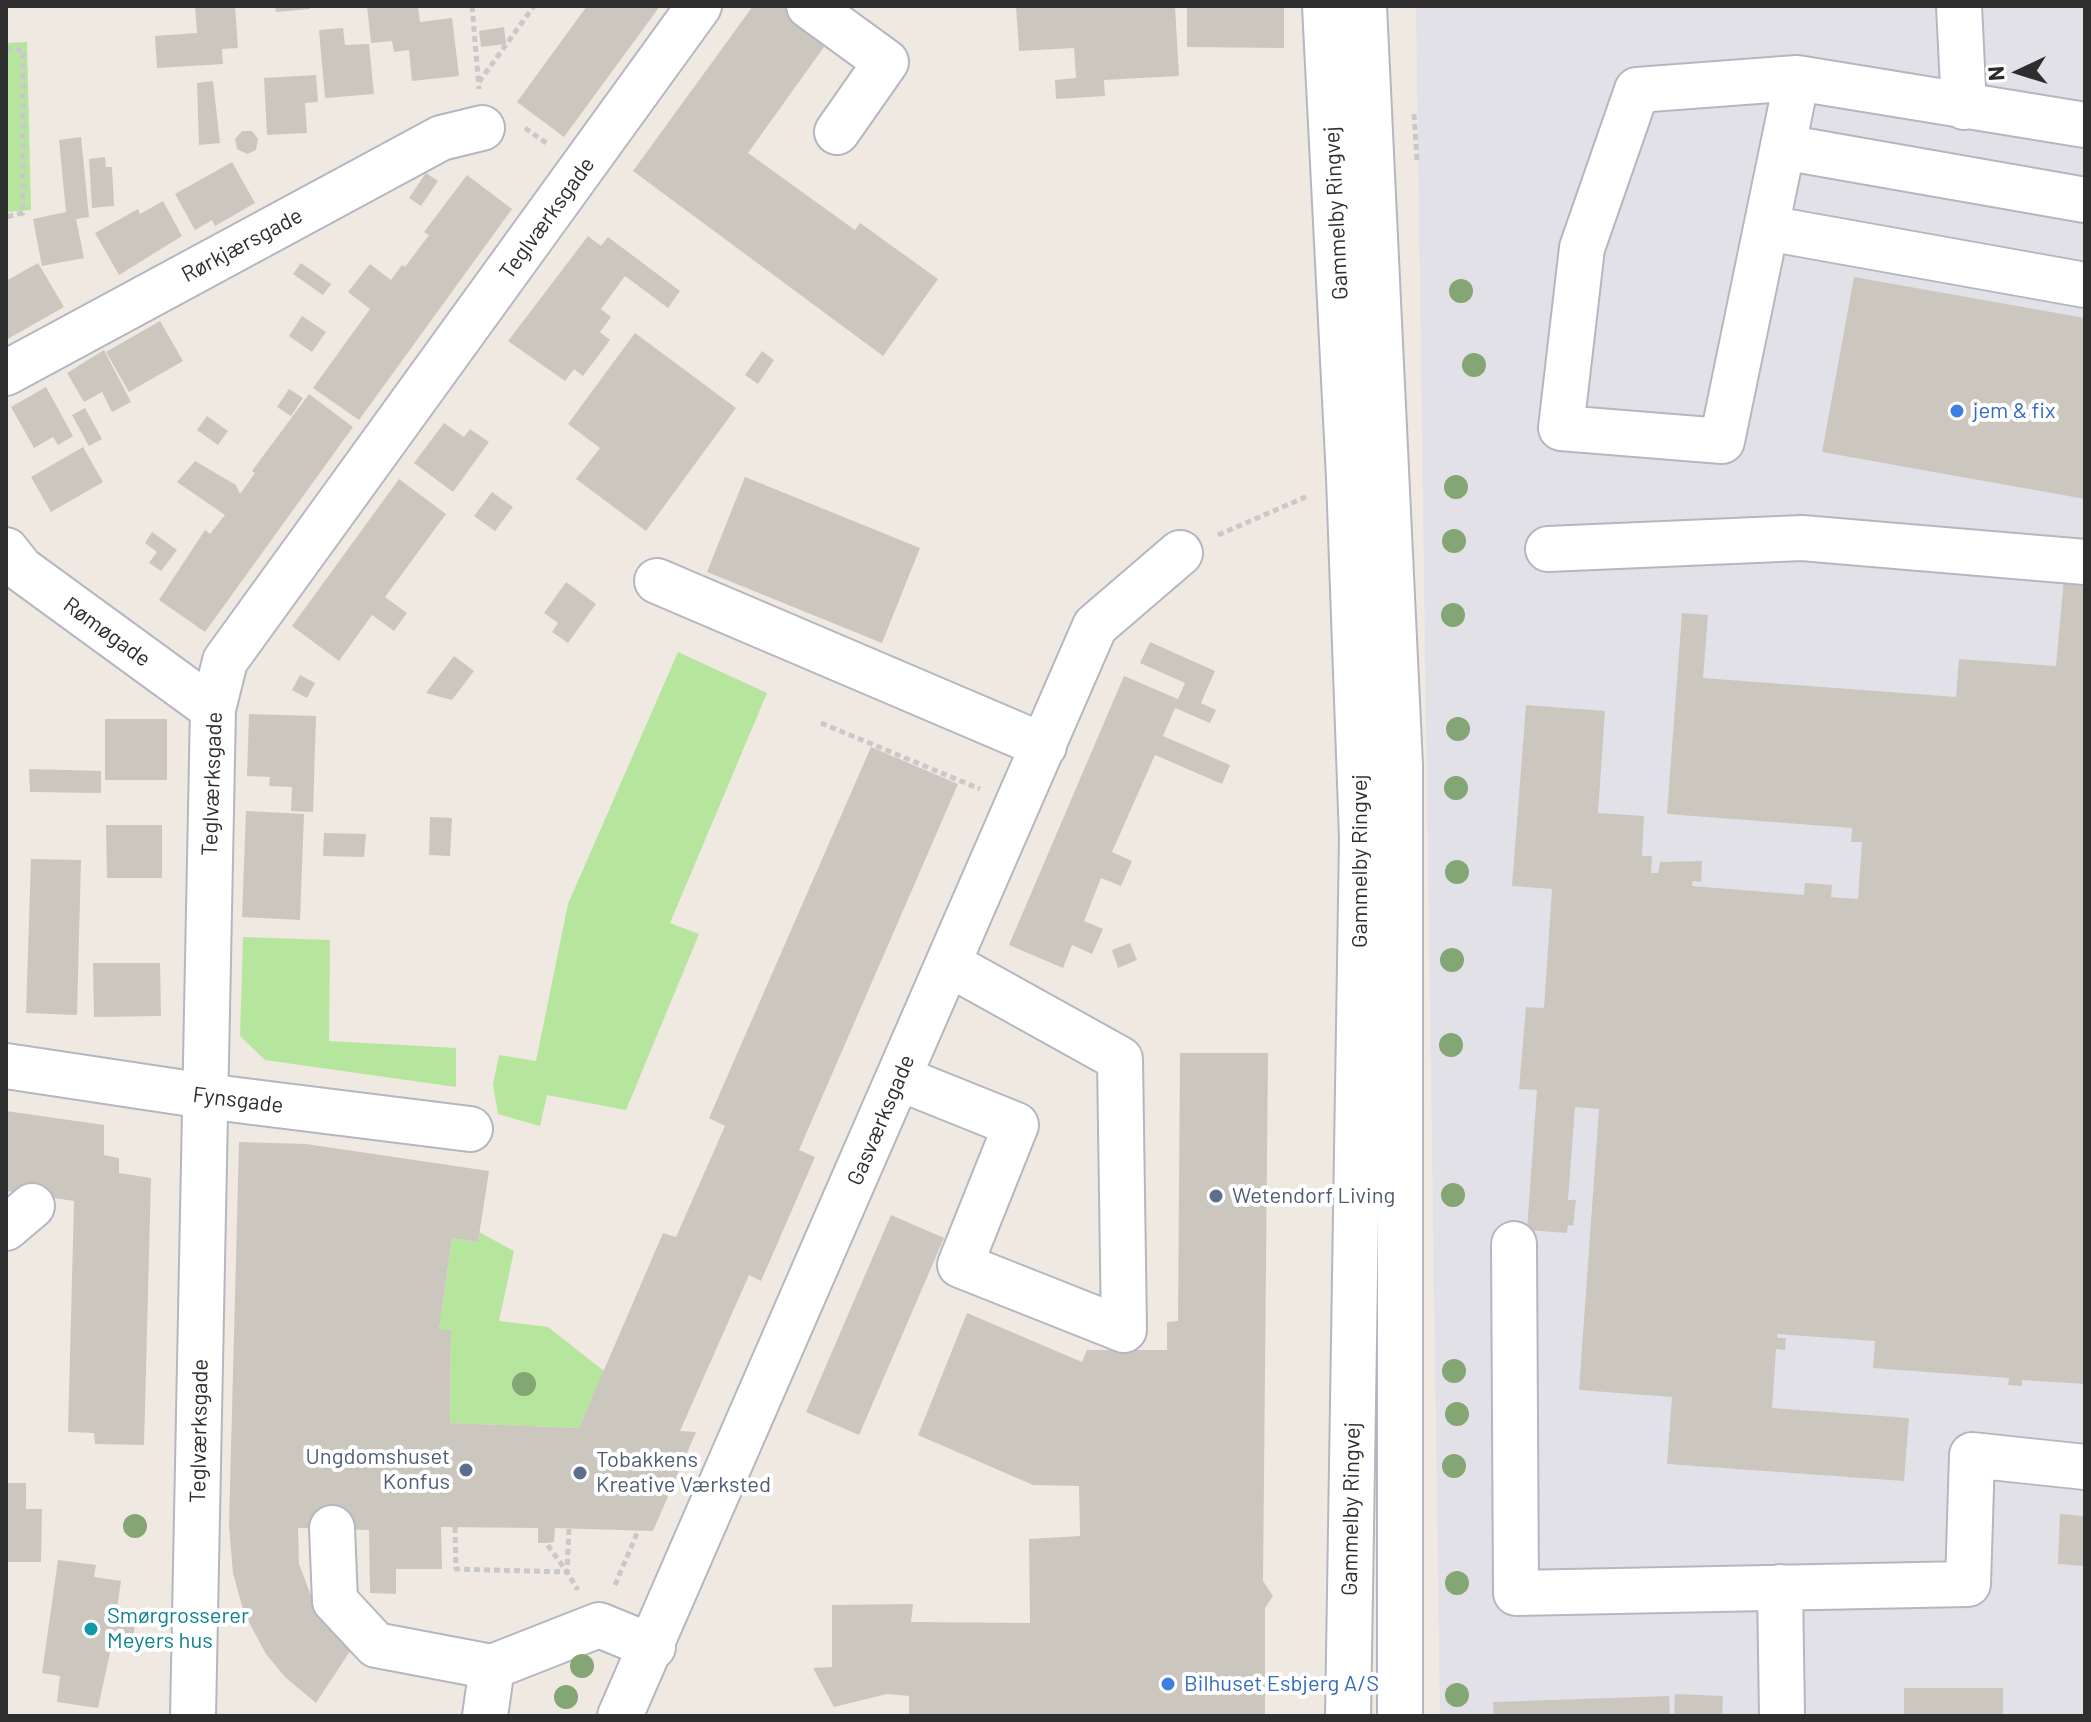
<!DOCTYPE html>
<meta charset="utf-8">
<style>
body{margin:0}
#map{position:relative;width:2091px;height:1722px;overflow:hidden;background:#efe9e1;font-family:Barlow,sans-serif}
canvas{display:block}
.frame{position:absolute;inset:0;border:8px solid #2e2e2e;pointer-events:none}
.north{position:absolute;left:1979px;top:32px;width:80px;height:80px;-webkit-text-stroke:6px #fff;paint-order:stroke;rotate:266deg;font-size:22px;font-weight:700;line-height:32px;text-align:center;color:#2e2e2e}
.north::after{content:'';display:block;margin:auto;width:28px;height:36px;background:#2e2e2e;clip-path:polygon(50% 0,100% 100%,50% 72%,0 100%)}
</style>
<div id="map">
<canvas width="2091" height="1722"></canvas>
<div class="frame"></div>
<div class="north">N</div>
</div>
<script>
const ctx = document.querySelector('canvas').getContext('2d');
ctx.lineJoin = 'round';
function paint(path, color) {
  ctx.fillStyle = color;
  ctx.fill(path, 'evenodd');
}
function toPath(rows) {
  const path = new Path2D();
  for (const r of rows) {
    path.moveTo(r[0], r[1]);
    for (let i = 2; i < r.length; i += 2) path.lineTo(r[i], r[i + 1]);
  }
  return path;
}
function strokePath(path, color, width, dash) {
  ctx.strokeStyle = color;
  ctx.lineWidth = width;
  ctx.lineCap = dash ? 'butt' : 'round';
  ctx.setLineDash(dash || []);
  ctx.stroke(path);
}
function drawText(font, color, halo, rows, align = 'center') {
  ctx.font = font + ' Barlow,sans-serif';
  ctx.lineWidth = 8;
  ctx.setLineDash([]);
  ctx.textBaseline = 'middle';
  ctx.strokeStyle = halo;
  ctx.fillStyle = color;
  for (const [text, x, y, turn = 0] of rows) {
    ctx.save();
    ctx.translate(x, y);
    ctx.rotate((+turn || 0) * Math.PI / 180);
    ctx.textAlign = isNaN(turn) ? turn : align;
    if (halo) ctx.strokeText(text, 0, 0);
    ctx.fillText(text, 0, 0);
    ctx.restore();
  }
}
paint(toPath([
 [1416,6,2085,6,2085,1716,1440,1716]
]), '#e3e1e8');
paint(toPath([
 [27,42,31,210,6,212,6,43],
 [678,652,767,693,670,923,699,934,626,1110,547,1095,540,1126,498,1114,493,1084,499,1055,536,1061,568,904],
 [243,937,330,940,329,1041,456,1048,456,1087,265,1060,240,1036],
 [479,1232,514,1251,499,1321,548,1327,604,1371,579,1428,450,1423,451,1331,439,1330,452,1238,478,1242]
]), '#b6e59e');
paint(toPath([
 [195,6,235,6,238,48,222,49,223,64,157,68,155,36,197,33],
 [275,6,310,6,310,9,276,12],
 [367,6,418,6,420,22,452,18,459,76,412,81,409,50,394,52,392,41,371,43],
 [587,6,660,6,564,137,517,102],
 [753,6,783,6,829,40,748,153,855,230,860,223,938,279,883,356,633,171],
 [1016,6,1175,6,1179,76,1104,80,1105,96,1056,99,1055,80,1076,78,1074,48,1019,51],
 [1187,6,1284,6,1284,48,1187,47],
 [504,27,506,44,481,47,479,31],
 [343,28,345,45,369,44,374,94,325,98,319,30],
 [316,75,318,102,305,103,307,133,267,135,264,78],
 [213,81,220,143,199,145,197,83],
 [242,131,252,131,258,139,256,150,247,154,237,149,235,139],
 [81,137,89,217,76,219,84,258,42,266,33,219,66,212,59,140],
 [105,157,106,167,112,167,114,206,92,208,89,159],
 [232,162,255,203,215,226,212,220,195,230,175,194],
 [426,173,438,181,421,206,409,198],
 [467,175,512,209,359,420,313,388,370,309,348,292,370,264,391,280,402,265,405,267,429,235,424,232],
 [163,201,182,236,119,275,95,233,138,209,140,214],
 [588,236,601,246,608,237,680,291,668,308,625,276,601,309,611,317,600,332,610,340,583,376,574,369,565,381,508,341],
 [38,263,64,307,6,340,6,281],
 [301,263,331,284,323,295,293,274],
 [1854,277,2085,318,2085,499,1822,452],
 [302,316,326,332,312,352,289,336],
 [160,321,183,361,129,392,106,352],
 [635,333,736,408,646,531,576,479,600,448,568,424],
 [104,350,131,402,112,412,102,392,84,402,67,373],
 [762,351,774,360,758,384,745,375],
 [46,387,73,436,58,445,53,437,34,448,11,407],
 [289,389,303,398,291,416,277,407],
 [309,394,353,427,205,632,159,600,205,530,210,534,225,515,177,482,195,461,236,485,240,494,255,473,252,471],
 [85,408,102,439,89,446,72,415],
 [207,416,228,431,218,445,197,430],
 [444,423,464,437,470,429,489,442,453,492,414,463],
 [83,447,103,482,51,512,31,477],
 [745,477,920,548,882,643,707,572],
 [399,479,446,514,385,597,407,613,394,631,372,615,339,661,292,626],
 [492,492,513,507,495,531,474,516],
 [152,532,177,550,161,571,149,563,157,552,145,543],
 [2064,578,2085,580,2085,1384,2022,1380,2022,1386,2008,1385,2009,1378,1873,1368,1875,1341,1777,1334,1778,1338,1786,1338,1785,1350,1776,1349,1772,1408,1909,1418,1904,1481,1667,1464,1672,1397,1579,1390,1599,1109,1575,1107,1568,1200,1576,1200,1573,1226,1568,1225,1567,1233,1527,1230,1537,1090,1519,1089,1526,1007,1544,1008,1552,889,1512,886,1526,705,1605,711,1598,813,1644,816,1642,856,1652,856,1651,873,1658,873,1660,862,1702,861,1701,882,1693,881,1692,886,1804,895,1805,883,1832,885,1831,897,1858,899,1862,842,1851,842,1852,828,1667,814,1682,613,1708,615,1703,678,1956,697,1959,659,2056,666],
 [566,582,596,604,568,643,552,632,558,623,544,613],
 [1150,642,1215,671,1201,703,1216,710,1210,723,1175,708,1163,736,1230,765,1222,784,1155,755,1112,852,1132,861,1121,886,1101,878,1084,921,1103,929,1092,954,1072,945,1063,968,1009,945,1124,676,1178,699,1185,683,1140,663],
 [454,656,474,671,452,700,426,693],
 [300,675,315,683,307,698,292,690],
 [249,714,316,716,313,812,291,811,292,787,269,786,270,777,247,776],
 [105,719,167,719,167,780,105,780],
 [871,747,958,784,799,1150,815,1157,761,1281,749,1275,680,1431,696,1432,653,1531,555,1528,554,1542,546,1543,538,1543,538,1528,441,1527,442,1569,396,1569,396,1594,370,1593,369,1530,298,1528,299,1564,310,1593,328,1618,354,1645,316,1703,285,1677,266,1654,244,1613,233,1573,229,1526,239,1142,306,1144,489,1171,478,1242,452,1238,439,1330,451,1330,450,1423,579,1428,663,1233,676,1237,725,1126,709,1118],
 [29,769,101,771,101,793,30,792],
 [246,811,304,814,300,920,242,917],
 [430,817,452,818,450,856,429,855],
 [106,825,162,825,162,878,107,878],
 [324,833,366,834,364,857,323,856],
 [31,859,81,860,77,1015,26,1013],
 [1130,943,1137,960,1118,968,1112,950],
 [93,963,160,963,161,1016,94,1017],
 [1180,1053,1268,1053,1263,1581,1273,1596,1265,1608,1265,1716,909,1716,909,1696,887,1694,834,1707,813,1668,832,1667,832,1605,913,1604,911,1622,1030,1623,1029,1539,1080,1536,1079,1486,1033,1485,918,1435,967,1313,1082,1362,1087,1350,1167,1350,1167,1322,1178,1321],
 [6,1111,104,1125,104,1155,119,1158,119,1173,151,1178,144,1445,95,1444,94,1433,68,1432,74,1201,6,1191],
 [891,1215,944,1238,859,1435,806,1412],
 [6,1483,26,1483,26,1509,42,1509,41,1562,6,1562],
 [2060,1514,2085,1516,2085,1566,2058,1564],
 [58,1560,96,1565,94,1577,121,1581,117,1608,137,1611,131,1651,111,1648,98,1708,57,1702,60,1676,42,1673],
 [1904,1688,2003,1688,2003,1716,1904,1716],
 [1675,1694,1723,1696,1722,1716,1674,1716],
 [1669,1696,1670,1716,1494,1716,1493,1702]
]), '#cbc7bf');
const minor = toPath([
 [809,6,886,62,837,132],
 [1325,6,1349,478,1362,838,1348,1716],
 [1364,6,1400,765,1400,1716],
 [1959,6,1964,107],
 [1797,78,1722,441,1561,428,1582,248,1637,90,1797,78,2085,125],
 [1783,147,2085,200],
 [1767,228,2085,285],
 [6,373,441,138,482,128],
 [1548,549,1802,538,2085,562],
 [6,550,21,569,213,709],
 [657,581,1044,746],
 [6,1066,205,1096,470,1129],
 [899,1078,1016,1125,960,1265,1124,1330,1120,1059,949,964],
 [6,1228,32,1206],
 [1514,1244,1516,1593,1968,1584,1972,1455,2085,1467],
 [332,1528,335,1601,376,1645,492,1667],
 [1780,1587,1782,1716],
 [193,1716,213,709,225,661,699,6],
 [485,1716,492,1667,599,1625,653,1647],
 [620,1716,1095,626,1180,553]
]);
strokePath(minor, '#b4b7c1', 48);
strokePath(toPath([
 [472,6,479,89],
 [6,49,23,50,23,213,6,217],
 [479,82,534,6],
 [1414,114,1417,160],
 [525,128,549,145],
 [1218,535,1308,496],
 [821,723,980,789],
 [455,1527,456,1569,567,1572,546,1543],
 [569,1529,567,1572,578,1590],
 [615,1585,638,1531]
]), '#c9c9c9', 5, [6, 4]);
strokePath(minor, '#fff', 44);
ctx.fillStyle = '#84a574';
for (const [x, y] of [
 [1461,291],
 [1474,365],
 [1456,487],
 [1454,541],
 [1453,615],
 [1458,729],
 [1456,788],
 [1457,872],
 [1452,960],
 [1451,1045],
 [1453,1195],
 [1454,1371],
 [524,1384],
 [1457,1414],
 [1454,1466],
 [135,1526],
 [1457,1583],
 [582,1666],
 [1457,1695],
 [566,1697]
]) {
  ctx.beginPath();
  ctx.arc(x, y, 12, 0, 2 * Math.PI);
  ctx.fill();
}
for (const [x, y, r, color] of [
 [1957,411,8,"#3f7fe0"],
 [1216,1196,8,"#5c6f8a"],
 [466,1470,8,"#5c6f8a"],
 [580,1473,8,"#5c6f8a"],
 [91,1629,8,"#0f9aa8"],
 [1168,1684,8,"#3f7fe0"]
]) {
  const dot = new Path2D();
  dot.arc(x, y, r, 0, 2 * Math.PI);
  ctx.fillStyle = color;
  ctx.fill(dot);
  strokePath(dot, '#fff', 3);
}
drawText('22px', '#2e2e2e', '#fff', [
 ["Gammelby Ringvej",1336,213,-93],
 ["Teglværksgade",547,218,-54],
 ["Rørkjærsgade",242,245,-28],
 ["Rømøgade",107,632,36],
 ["Teglværksgade",212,784,-88],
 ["Gammelby Ringvej",1360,861,-90],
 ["Fynsgade",238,1100,7],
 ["Gasværksgade",881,1120,-67],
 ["Teglværksgade",199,1431,-89],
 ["Gammelby Ringvej",1351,1509,-89]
]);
drawText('22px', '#366cbe', '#fff', [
 ["jem & fix",1973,411],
 ["Bilhuset Esbjerg A/S",1184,1684]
], 'left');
drawText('22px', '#4e5e75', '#fff', [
 ["Wetendorf Living",1232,1196],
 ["Ungdomshuset",450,1457,"right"],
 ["Konfus",450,1482,"right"],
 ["Tobakkens",596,1460],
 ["Kreative Værksted",596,1485]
], 'left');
drawText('22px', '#0d838f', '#fff', [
 ["Smørgrosserer",107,1616],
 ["Meyers hus",107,1641]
], 'left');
</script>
